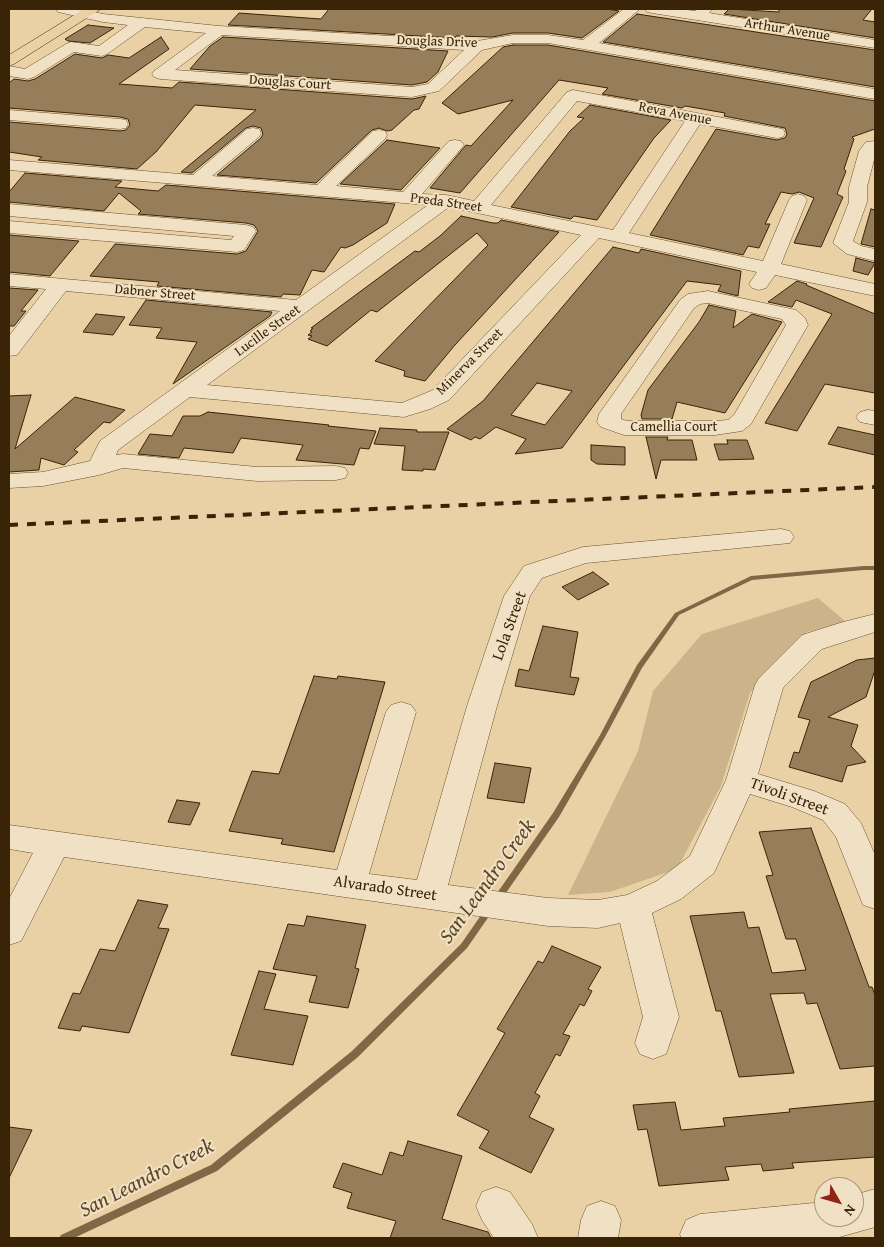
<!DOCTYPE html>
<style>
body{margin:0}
#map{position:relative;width:884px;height:1247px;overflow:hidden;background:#ead1a5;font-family:"Gentium Book Plus",serif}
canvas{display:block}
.frame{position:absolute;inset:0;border:10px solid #3a2408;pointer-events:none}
.north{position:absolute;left:814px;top:1177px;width:50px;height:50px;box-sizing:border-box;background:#f1e1c4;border:1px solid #a89579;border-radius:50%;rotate:128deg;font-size:14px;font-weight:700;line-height:20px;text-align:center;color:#3a2408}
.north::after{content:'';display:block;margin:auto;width:18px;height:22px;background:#8f2418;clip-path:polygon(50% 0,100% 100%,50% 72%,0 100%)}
</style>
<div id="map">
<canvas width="884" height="1247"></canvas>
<div class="frame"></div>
<div class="north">N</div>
</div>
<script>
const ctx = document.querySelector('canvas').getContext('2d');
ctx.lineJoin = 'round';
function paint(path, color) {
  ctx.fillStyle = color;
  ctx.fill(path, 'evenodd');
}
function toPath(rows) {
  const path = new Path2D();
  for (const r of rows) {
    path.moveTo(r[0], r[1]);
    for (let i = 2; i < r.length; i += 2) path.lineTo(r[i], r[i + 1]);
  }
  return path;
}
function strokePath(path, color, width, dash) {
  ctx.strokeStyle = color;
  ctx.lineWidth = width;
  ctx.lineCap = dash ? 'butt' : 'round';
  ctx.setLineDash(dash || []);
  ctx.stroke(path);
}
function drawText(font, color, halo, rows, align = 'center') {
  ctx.font = font + ' "Gentium Book Plus",serif';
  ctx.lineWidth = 4;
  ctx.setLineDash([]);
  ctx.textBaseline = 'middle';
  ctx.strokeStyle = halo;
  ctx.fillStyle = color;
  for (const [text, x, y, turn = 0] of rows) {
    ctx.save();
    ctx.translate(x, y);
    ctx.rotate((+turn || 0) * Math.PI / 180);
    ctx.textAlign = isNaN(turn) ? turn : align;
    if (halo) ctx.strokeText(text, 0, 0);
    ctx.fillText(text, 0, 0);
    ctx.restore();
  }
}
paint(toPath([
 [818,598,846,622,807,632,750,693,721,786,677,869,610,892,568,895,638,751,653,691,702,634]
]), '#ccb48a');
paint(toPath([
 [864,566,875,566,875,570,864,570,752,580,679,615,642,668,605,737,559,817,501,900,498,901,495,900,494,898,495,896,553,813,599,737,637,665,675,613,751,576,864,566],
 [489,907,492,908,493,910,492,912,467,948,358,1057,217,1171,74,1238,59,1238,61,1235,211,1165,352,1051,461,944,486,908,489,907]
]), '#806846');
const building = toPath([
 [329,9,607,9,619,11,582,38,548,33,513,33,492,37,456,36,455,38,228,25,239,13,321,19,329,9],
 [729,9,779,12,779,9,872,9,863,20,875,22,875,38,724,14,729,9],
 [637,14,875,50,875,87,603,42,637,14],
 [88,25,114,28,90,43,68,41,65,39,88,25],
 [161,37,169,49,119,84,172,88,179,82,412,99,426,96,419,109,414,110,392,130,387,131,379,128,372,130,316,183,217,175,261,138,263,134,261,128,253,126,246,128,192,173,181,172,256,110,195,105,156,152,137,169,38,160,42,157,9,152,9,122,120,131,126,130,130,125,128,119,120,117,9,108,9,83,14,79,28,81,35,79,75,54,102,58,108,55,129,58,161,37],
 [223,37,448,51,438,72,427,82,412,85,190,69,210,46,223,37],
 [513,45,548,45,875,101,875,129,852,137,854,139,844,169,846,171,837,194,843,197,821,247,794,243,814,198,799,192,792,194,781,192,765,224,770,224,759,248,748,246,743,255,650,235,716,129,777,140,785,138,787,134,785,128,724,116,725,113,685,106,682,108,602,94,608,88,559,80,460,193,430,188,466,145,471,146,513,100,458,114,442,103,503,47,513,45],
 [590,105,671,120,654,138,597,220,574,216,571,219,511,207,570,131,584,118,577,117,590,105],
 [387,140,440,148,401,190,340,184,387,140],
 [25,173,122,181,115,187,158,191,166,185,395,204,387,223,353,245,345,248,341,247,324,272,312,270,300,295,283,294,281,297,157,286,159,282,90,276,115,244,237,254,246,251,258,231,254,225,246,223,138,214,141,211,119,193,104,211,9,202,9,192,25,173],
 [871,209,875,210,875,247,861,244,871,209],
 [461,216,493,223,498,223,501,220,559,232,455,345,425,381,404,376,405,371,375,361,488,245,477,233,377,312,371,310,327,346,308,339,312,336,308,335,312,332,310,331,313,328,311,328,415,251,419,252,440,236,461,216],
 [9,235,79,241,50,276,9,272,9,235],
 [613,247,639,253,641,249,741,271,738,296,718,291,721,285,687,281,562,448,515,454,526,439,496,427,480,439,475,437,471,440,447,429,483,401,613,247],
 [537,383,572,391,545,425,511,415,537,383],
 [856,258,875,263,868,275,853,271,856,258],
 [797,281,807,284,806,285,875,314,875,393,825,384,797,431,765,423,832,314,796,300,792,307,768,302,797,281],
 [9,288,38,290,21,311,26,311,14,326,9,326,9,288],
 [146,300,272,312,270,316,173,384,197,342,156,338,162,328,129,325,146,300],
 [709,305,736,311,733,328,752,314,782,322,725,413,677,402,672,419,642,419,641,415,648,390,699,322,709,305],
 [96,314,125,317,113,335,83,332,96,314],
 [31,395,15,449,75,397,125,410,110,423,104,422,74,450,78,452,64,465,41,458,39,470,9,472,9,396,31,395],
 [208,412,329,425,328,426,376,431,369,449,360,448,354,465,296,460,303,445,241,438,233,453,184,448,179,458,138,454,150,434,172,436,183,416,200,416,208,412],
 [838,427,875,435,875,455,828,444,838,427],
 [380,428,417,430,417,432,449,432,435,470,423,469,423,471,402,470,405,446,374,444,380,428],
 [646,437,668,437,667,440,692,440,697,460,661,460,656,479,646,437],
 [727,440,747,440,754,459,719,460,714,444,728,444,727,440],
 [591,445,625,447,625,465,597,464,591,460,591,445],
 [593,572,609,584,578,600,562,587,593,572],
 [543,626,578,632,570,677,579,678,574,695,515,686,519,669,529,671,543,626],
 [875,658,875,670,866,697,828,717,858,725,851,746,866,762,847,766,842,782,789,767,794,752,799,753,810,720,798,717,811,682,857,660,875,658],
 [314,676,337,679,338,676,385,682,334,852,281,844,283,839,229,831,252,771,279,774,314,676],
 [495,763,531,768,524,803,487,798,495,763],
 [177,800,200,803,190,825,168,822,177,800],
 [811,828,869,987,872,987,875,995,875,1066,840,1069,817,1003,807,1004,804,993,770,994,794,1073,739,1077,721,1011,716,1011,714,1003,690,916,744,912,748,928,759,927,772,973,806,970,796,939,786,939,766,876,773,875,759,832,811,828],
 [138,900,168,905,158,928,169,929,129,1033,82,1026,80,1031,58,1028,73,993,80,994,100,949,115,951,138,900],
 [307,916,366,925,355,968,359,969,348,1008,309,1002,317,976,273,969,288,924,304,926,307,916],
 [552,946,601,967,588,989,592,991,584,1006,580,1004,563,1034,570,1036,560,1056,556,1054,535,1093,540,1096,529,1117,554,1129,531,1173,479,1148,489,1131,457,1115,505,1033,497,1029,538,961,543,963,552,946],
 [259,971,276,974,264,1009,308,1016,293,1065,231,1055,259,971],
 [875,1101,875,1157,792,1163,794,1168,763,1171,761,1164,725,1167,729,1180,659,1186,647,1129,638,1130,633,1105,675,1102,681,1130,725,1126,723,1118,790,1112,789,1109,875,1101],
 [9,1127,32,1130,9,1178,9,1127],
 [408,1141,462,1156,442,1219,488,1232,491,1238,390,1238,396,1221,347,1208,352,1193,333,1187,343,1163,382,1175,390,1152,403,1156,408,1141]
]);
paint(building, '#967e5a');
strokePath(building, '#3a2408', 1);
const minor = toPath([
 [56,9,81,9,103,14,219,26,477,41,513,35,548,35,583,40,624,9,640,9,599,43,875,89,875,99,548,43,513,43,482,50,439,91,412,97,160,79,154,77,152,74,154,71,206,33,145,27,107,54,102,56,74,52,34,77,28,79,9,76,9,66,25,69,66,44,71,42,99,46,128,25,103,22,58,12,56,9],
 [222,35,464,50,428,84,412,87,175,70,222,35],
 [645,9,679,9,695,11,698,9,713,9,709,13,875,40,875,48,652,13,647,12,645,9],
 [573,90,777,128,783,129,785,133,783,137,777,138,700,124,629,233,763,261,789,200,792,196,798,194,804,196,807,200,781,264,875,284,875,296,775,275,766,288,759,290,752,288,749,284,757,272,599,238,449,400,430,409,404,417,190,397,118,450,116,455,123,454,257,467,336,466,345,468,348,473,345,478,336,480,257,481,123,468,99,475,43,486,9,488,9,474,43,472,90,461,100,441,280,311,66,291,17,355,9,356,9,336,46,289,9,286,9,274,296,300,428,205,9,170,9,160,193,175,247,129,253,128,259,129,261,133,259,137,212,176,317,185,373,131,379,130,385,131,387,135,385,139,336,186,403,192,449,141,455,140,461,141,464,145,422,194,446,195,474,201,567,92,573,90],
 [577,101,685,121,613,230,491,205,577,101],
 [449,207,581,235,433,390,402,403,207,385,449,207],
 [9,110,120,119,126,120,128,124,126,128,120,129,9,120,9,110],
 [875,141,875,156,867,187,867,202,853,241,861,246,875,249,875,261,847,254,833,243,849,202,849,187,859,151,866,142,875,141],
 [9,204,246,225,253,227,256,231,244,250,237,252,9,233,9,221,231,240,234,236,9,216,9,204],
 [708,291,796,310,805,318,808,325,751,424,742,431,715,435,624,435,601,427,597,422,599,414,680,300,688,294,708,291],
 [708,303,782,319,786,325,734,415,728,420,715,421,627,421,621,419,621,414,694,308,700,304,708,303],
 [868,410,875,411,875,425,860,422,856,417,860,412,868,410],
 [781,529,790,531,794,537,790,543,586,563,542,578,530,596,497,706,448,885,548,898,598,900,627,895,657,881,690,856,726,780,755,685,759,678,802,635,843,622,875,614,875,632,822,649,783,688,758,774,814,791,845,804,861,823,875,855,875,909,863,905,836,837,823,820,792,807,750,794,714,873,681,899,652,913,679,1017,666,1054,653,1059,640,1054,635,1043,643,1017,620,923,598,928,548,926,64,857,21,941,9,945,9,899,33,853,9,849,9,825,337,870,386,712,391,705,401,702,411,705,416,712,369,874,417,880,467,706,504,596,524,566,583,547,781,529],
 [496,1187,510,1192,532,1224,538,1238,494,1238,482,1220,476,1206,482,1192,496,1187],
 [875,1189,875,1227,836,1238,681,1238,680,1234,686,1220,700,1214,824,1202,824,1217,854,1217,854,1195,875,1189],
 [601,1201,615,1206,621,1220,618,1238,578,1238,581,1220,587,1206,601,1201]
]);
const major = toPath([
 [84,9,101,9,14,64,9,66,9,55,84,9]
]);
strokePath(minor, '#664f2f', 1);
strokePath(major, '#3a2408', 1);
paint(minor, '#f1e1c4');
paint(major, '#ead1a5');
strokePath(toPath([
 [9,525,875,487]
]), '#3a2408', 4, [9, 9]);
drawText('14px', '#3a2408', '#f1e1c4', [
 ["Arthur Avenue",787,30,9],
 ["Douglas Drive",437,42,2],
 ["Douglas Court",290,83,4],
 ["Reva Avenue",675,114,11],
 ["Preda Street",446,203,8],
 ["Dabner Street",155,293,5],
 ["Lucille Street",268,331,-36],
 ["Minerva Street",470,362,-45],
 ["Camellia Court",674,427]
]);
drawText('16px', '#3a2408', '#f1e1c4', [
 ["Lola Street",510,626,-70],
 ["Tivoli Street",789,797,20],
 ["Alvarado Street",385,889,8]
]);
drawText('italic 21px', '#5d4627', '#f1e1c4', [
 ["San Leandro Creek",488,882,-54],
 ["San Leandro Creek",147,1179,-27]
]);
</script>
